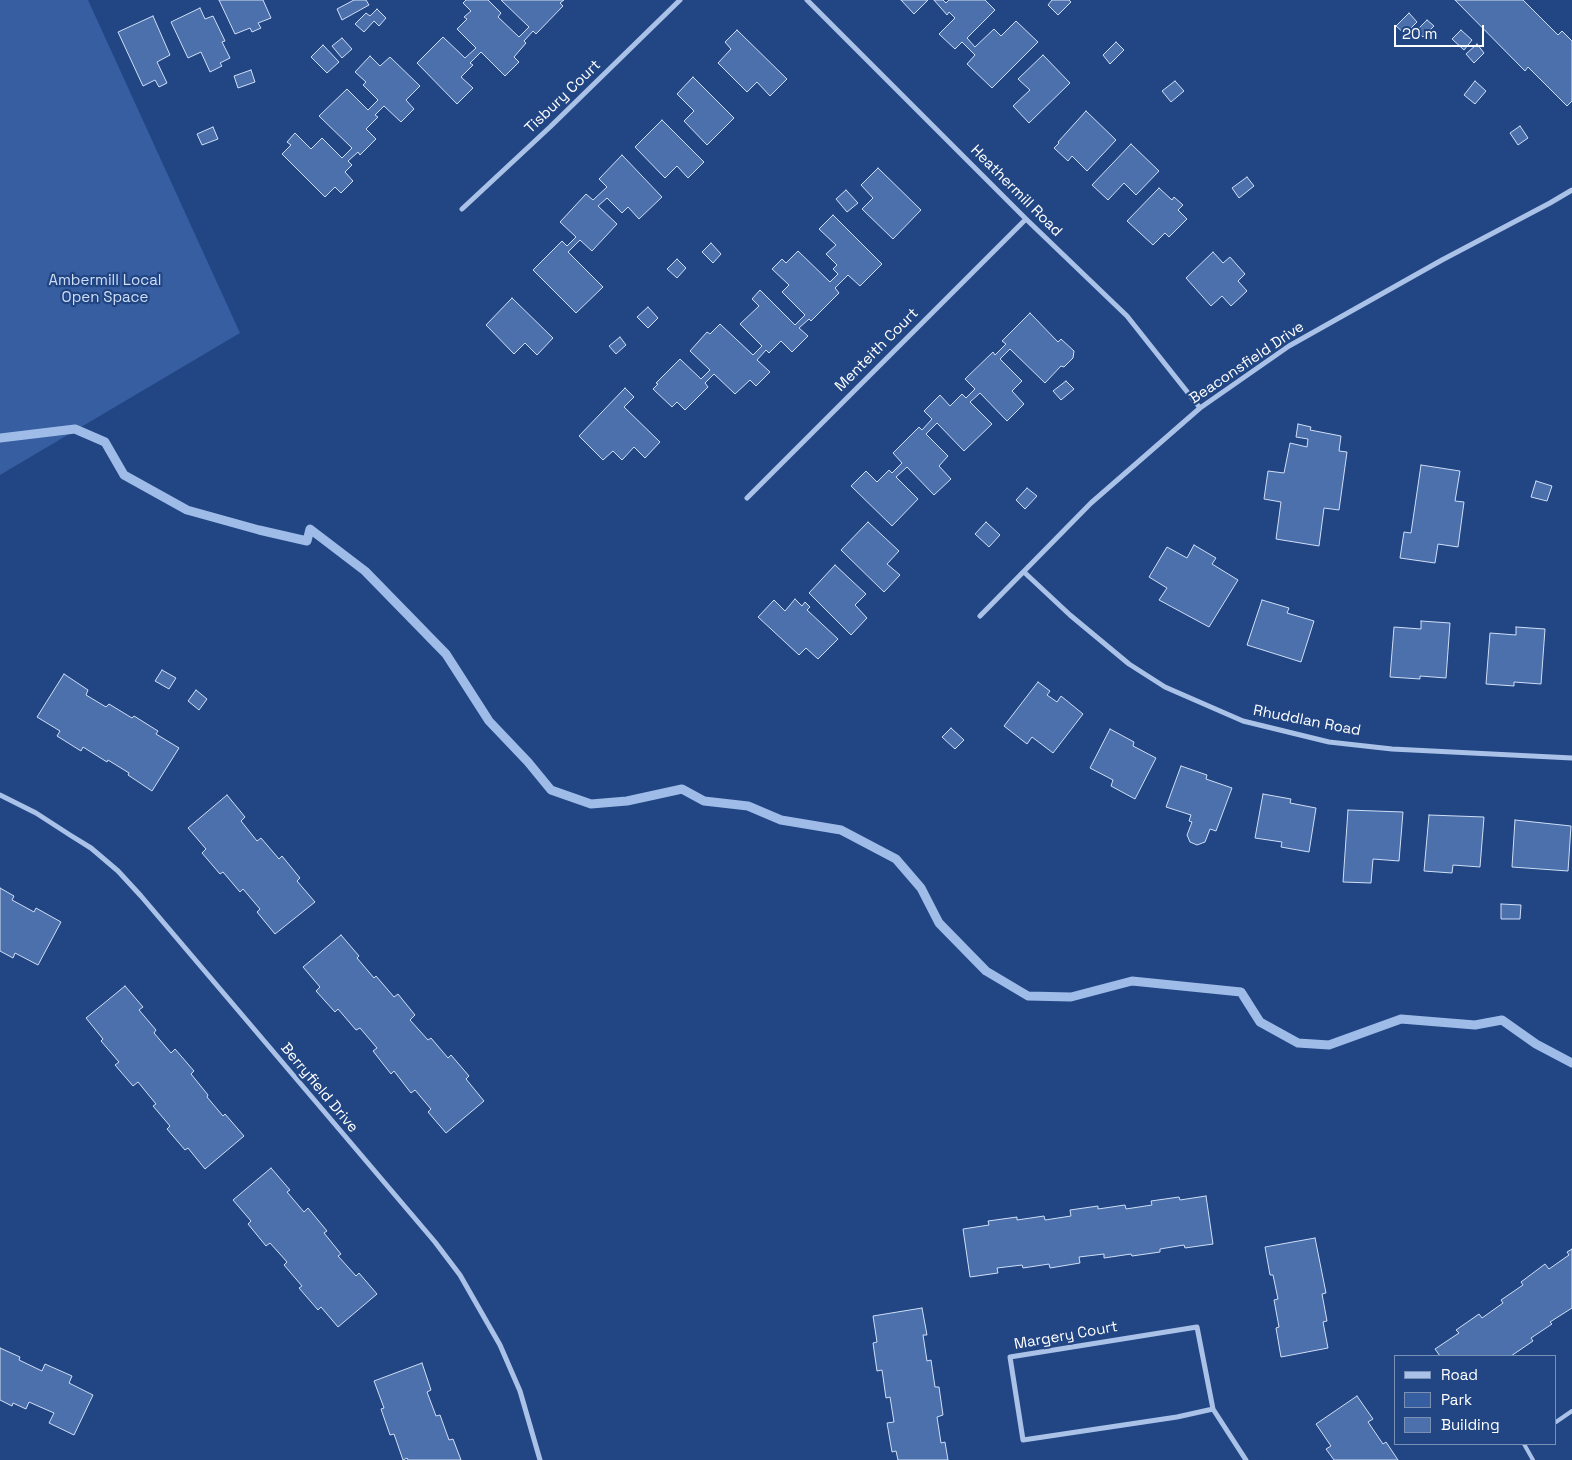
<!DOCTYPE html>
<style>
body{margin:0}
#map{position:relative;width:1572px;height:1460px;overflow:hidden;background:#224684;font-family:"Space Grotesk",sans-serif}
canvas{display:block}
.legend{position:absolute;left:1394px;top:1355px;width:162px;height:90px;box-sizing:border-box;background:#224684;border:1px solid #7a90b5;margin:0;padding:6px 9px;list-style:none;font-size:15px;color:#fff}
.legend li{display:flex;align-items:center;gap:10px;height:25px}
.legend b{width:25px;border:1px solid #7a90b5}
.scale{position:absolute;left:1394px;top:25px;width:90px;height:22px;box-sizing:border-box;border:2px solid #fff;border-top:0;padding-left:6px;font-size:15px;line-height:18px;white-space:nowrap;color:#fff;-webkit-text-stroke:4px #224684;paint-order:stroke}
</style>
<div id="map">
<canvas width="1572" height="1460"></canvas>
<ul class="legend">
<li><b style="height:6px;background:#abc2e8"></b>Road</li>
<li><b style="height:14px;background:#365ea1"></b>Park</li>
<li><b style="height:14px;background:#4b70ac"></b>Building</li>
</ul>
<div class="scale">20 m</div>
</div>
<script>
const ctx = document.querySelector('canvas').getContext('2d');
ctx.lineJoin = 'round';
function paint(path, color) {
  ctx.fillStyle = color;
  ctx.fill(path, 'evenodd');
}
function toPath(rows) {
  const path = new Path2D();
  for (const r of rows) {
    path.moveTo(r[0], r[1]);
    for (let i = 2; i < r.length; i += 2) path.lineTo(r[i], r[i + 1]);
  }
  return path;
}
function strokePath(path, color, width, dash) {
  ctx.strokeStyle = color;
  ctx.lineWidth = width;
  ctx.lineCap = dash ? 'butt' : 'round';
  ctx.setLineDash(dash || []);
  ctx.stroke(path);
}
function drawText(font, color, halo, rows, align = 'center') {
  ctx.font = font + ' "Space Grotesk",sans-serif';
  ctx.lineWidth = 4.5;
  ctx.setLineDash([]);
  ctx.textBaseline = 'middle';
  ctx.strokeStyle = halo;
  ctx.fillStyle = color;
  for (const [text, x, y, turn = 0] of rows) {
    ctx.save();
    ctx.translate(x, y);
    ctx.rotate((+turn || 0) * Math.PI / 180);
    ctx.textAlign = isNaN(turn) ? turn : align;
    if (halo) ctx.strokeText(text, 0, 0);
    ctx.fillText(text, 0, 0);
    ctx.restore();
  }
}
paint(toPath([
 [0,0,88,0,240,333,0,475]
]), '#365ea1');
strokePath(toPath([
 [0,438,75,429,105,442,124,475,187,510,259,530,307,541,310,529,365,571,446,654,489,721,528,762,551,790,591,804,627,801,682,789,704,801,748,806,781,820,841,830,896,859,921,888,939,923,986,971,1028,996,1071,997,1132,981,1241,992,1260,1022,1298,1043,1329,1045,1401,1019,1475,1025,1502,1020,1536,1044,1572,1063]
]), '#9fbce9', 9);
const building = toPath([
 [219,0,263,0,271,18,258,23,261,28,252,32,250,28,235,34,219,0],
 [354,0,366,0,369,5,342,20,337,9,354,0],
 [466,0,488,0,501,13,498,17,519,37,529,27,501,0,564,0,560,3,563,6,536,34,533,31,524,41,526,43,514,57,519,62,505,76,481,52,470,63,473,65,461,77,473,88,457,104,417,63,443,37,465,58,476,48,457,29,467,19,464,17,471,11,463,3,466,0],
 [901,0,928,0,914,14,901,0],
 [934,0,943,0,946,3,949,0,985,0,995,10,967,38,975,47,994,29,1001,36,1016,21,1038,42,992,88,967,64,975,55,962,42,955,49,939,34,955,18,949,12,947,15,934,0],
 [1052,0,1069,0,1071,2,1058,15,1048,5,1052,0],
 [1455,0,1523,0,1558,35,1562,31,1572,41,1572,101,1567,106,1528,67,1525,71,1455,0],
 [200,8,205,19,213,16,225,41,222,42,230,58,220,63,222,66,210,72,201,52,188,58,171,22,200,8],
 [377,9,386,18,379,26,374,21,364,32,355,24,366,13,370,16,377,9],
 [1409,13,1417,22,1405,34,1396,26,1409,13],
 [153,16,170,55,157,62,167,83,159,87,155,80,143,86,118,32,153,16],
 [1427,20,1434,26,1423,37,1416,31,1427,20],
 [737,30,787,79,770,96,757,82,747,92,718,63,731,49,725,42,737,30],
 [1461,30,1472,40,1464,50,1452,39,1461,30],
 [342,38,352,49,342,58,332,46,342,38],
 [1116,42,1124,50,1110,64,1103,55,1116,42],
 [1477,44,1484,53,1474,63,1466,54,1477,44],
 [323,45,339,62,327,73,311,57,323,45],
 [1043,55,1070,83,1029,123,1013,106,1030,90,1018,79,1043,55],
 [370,56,380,66,390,57,420,86,406,100,414,109,401,122,384,106,375,115,378,117,366,129,376,139,360,155,358,152,348,161,352,165,345,172,353,181,341,193,335,187,325,197,282,154,291,145,287,142,295,133,311,149,322,138,342,158,352,148,319,116,347,89,368,110,378,100,363,85,366,82,355,72,370,56],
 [251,70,255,82,238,88,234,76,251,70],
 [693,77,734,118,707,145,684,121,694,111,677,94,693,77],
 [1175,81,1184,91,1171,102,1162,91,1175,81],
 [1475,81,1486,91,1475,104,1464,95,1475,81],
 [1086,111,1116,140,1087,171,1072,156,1068,161,1054,148,1059,143,1058,142,1086,111],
 [662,120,704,162,688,178,677,166,665,178,635,147,662,120],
 [1520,126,1528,138,1518,145,1510,133,1520,126],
 [213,127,218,139,202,145,197,134,213,127],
 [1131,144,1159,171,1136,195,1124,183,1108,200,1092,185,1131,144],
 [622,155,662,197,639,219,628,207,622,213,607,198,598,206,617,224,592,251,580,240,568,252,603,287,576,313,533,270,562,241,567,246,576,237,560,222,586,194,593,200,607,187,599,179,622,155],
 [878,168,921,210,893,239,862,209,873,198,861,185,878,168],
 [1247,177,1254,186,1239,198,1232,188,1247,177],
 [1159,188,1172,200,1174,197,1183,205,1178,210,1187,219,1169,237,1165,233,1153,245,1127,221,1159,188],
 [846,190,858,203,847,212,836,199,846,190],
 [833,215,882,264,860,286,848,275,835,288,839,293,811,321,809,319,799,328,808,336,792,352,781,341,769,353,766,350,757,360,770,372,756,386,750,380,735,394,714,374,705,383,708,387,685,410,677,402,672,407,653,389,658,384,656,383,680,359,701,379,710,370,690,351,707,332,710,334,720,324,753,355,762,346,740,324,759,306,752,299,760,290,795,325,805,315,782,292,789,285,772,269,782,259,786,263,798,251,830,282,838,274,833,269,837,265,826,254,836,245,819,229,833,215],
 [711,243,721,254,713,263,702,252,711,243],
 [1213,252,1223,263,1230,257,1245,274,1238,281,1247,291,1231,306,1222,296,1211,306,1186,278,1213,252],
 [677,259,686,268,677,278,667,269,677,259],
 [512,298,553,338,537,355,525,343,514,354,486,325,512,298],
 [648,307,658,318,648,328,637,317,648,307],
 [1030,313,1058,342,1061,339,1074,351,1073,358,1064,367,1061,366,1045,383,1010,349,1000,359,1022,381,1012,391,1024,404,1007,421,980,393,970,402,992,424,964,451,937,423,926,434,948,456,939,466,951,479,934,495,907,467,896,477,918,499,892,526,851,486,866,471,877,482,889,470,892,473,902,463,893,453,919,427,922,430,932,419,924,411,940,395,950,406,962,394,966,398,975,389,965,379,993,352,995,355,1006,344,1002,341,1030,313],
 [620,337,626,345,616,354,609,346,620,337],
 [1066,381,1074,389,1061,400,1053,391,1066,381],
 [625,388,634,397,624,407,660,442,645,458,634,447,622,460,613,451,603,460,579,436,625,388],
 [1298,424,1311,427,1310,430,1341,436,1339,451,1347,452,1339,510,1324,508,1319,546,1276,539,1281,502,1264,499,1268,471,1284,473,1290,443,1307,447,1308,439,1296,437,1298,424],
 [1421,465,1460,471,1455,501,1464,502,1458,547,1438,544,1435,563,1400,558,1404,532,1411,533,1421,465],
 [1536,481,1552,486,1547,501,1531,497,1536,481],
 [1027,488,1037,496,1025,509,1016,500,1027,488],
 [868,522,899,551,887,564,900,575,884,592,841,550,868,522],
 [986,522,1000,535,989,547,975,534,986,522],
 [1194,545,1216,558,1212,564,1238,580,1209,627,1159,600,1167,588,1149,577,1167,547,1187,558,1194,545],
 [835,565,866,594,855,605,867,618,851,635,809,593,835,565],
 [795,599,802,606,805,602,810,607,807,610,838,639,818,659,806,648,799,655,758,617,774,600,785,611,795,599],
 [1262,600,1289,608,1287,613,1314,621,1301,662,1247,645,1262,600],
 [1421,621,1450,623,1446,678,1420,676,1420,679,1390,677,1394,627,1421,629,1421,621],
 [1516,627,1545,629,1541,684,1514,682,1514,686,1486,684,1490,633,1516,635,1516,627],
 [162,670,176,678,169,689,155,681,162,670],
 [64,674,88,690,86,695,106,707,109,704,132,718,134,716,158,731,156,734,179,748,152,791,128,775,129,773,108,760,107,762,83,747,81,751,57,736,60,731,37,717,64,674],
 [1038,682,1050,691,1047,695,1057,702,1061,696,1083,714,1053,753,1032,737,1027,744,1004,726,1038,682],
 [196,690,207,699,199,710,188,701,196,690],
 [951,728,964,740,955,749,942,737,951,728],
 [1110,729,1134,742,1133,746,1156,758,1135,799,1111,786,1113,780,1090,768,1110,729],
 [1181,766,1207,775,1206,779,1232,788,1216,831,1210,829,1205,842,1197,845,1190,842,1187,835,1192,822,1189,821,1191,815,1166,807,1181,766],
 [1263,794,1291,799,1290,803,1316,808,1309,852,1281,847,1282,842,1255,838,1263,794],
 [227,795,245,817,241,821,257,841,261,838,279,859,282,856,300,878,297,881,315,902,275,934,257,912,260,909,243,889,240,892,223,872,220,874,202,853,206,849,188,828,227,795],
 [1348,810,1403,812,1399,861,1373,859,1371,883,1343,882,1348,810],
 [1429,815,1484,817,1480,867,1453,865,1452,873,1424,871,1429,815],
 [1515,820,1571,826,1568,871,1512,867,1515,820],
 [0,888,14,896,12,900,34,912,36,908,61,922,38,965,15,953,13,958,0,951,0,888],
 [1501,904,1521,905,1520,919,1501,919,1501,904],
 [341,935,359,956,357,958,374,978,376,976,394,997,398,994,415,1015,410,1020,428,1040,431,1038,448,1058,451,1055,469,1076,466,1079,484,1101,446,1133,428,1112,431,1109,415,1090,411,1093,394,1071,391,1074,373,1051,377,1048,360,1028,356,1030,338,1009,335,1012,316,991,320,987,303,967,341,935],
 [125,986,143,1007,139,1010,156,1030,154,1033,171,1053,175,1049,194,1071,191,1074,208,1095,207,1097,223,1116,225,1114,244,1136,205,1169,188,1148,185,1150,167,1129,170,1126,153,1106,156,1104,138,1082,133,1086,115,1065,119,1062,101,1041,103,1039,86,1018,125,986],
 [271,1168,290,1190,287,1192,304,1212,308,1208,327,1231,324,1233,341,1254,338,1256,356,1276,359,1273,377,1294,338,1327,321,1307,318,1310,299,1288,302,1286,284,1265,287,1262,270,1243,266,1246,248,1224,251,1221,233,1200,271,1168],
 [1206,1196,1213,1244,1185,1248,1184,1245,1160,1249,1160,1252,1132,1256,1131,1254,1104,1258,1104,1254,1079,1257,1080,1263,1050,1268,1049,1264,1023,1268,1022,1265,997,1268,998,1273,970,1277,963,1229,989,1225,988,1221,1017,1217,1017,1220,1044,1216,1045,1220,1071,1216,1070,1210,1098,1206,1098,1209,1125,1205,1126,1209,1152,1205,1151,1201,1179,1197,1180,1200,1206,1196],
 [1315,1238,1326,1293,1322,1294,1327,1321,1323,1322,1328,1348,1281,1357,1276,1328,1279,1327,1274,1300,1278,1299,1273,1275,1270,1275,1265,1247,1315,1238],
 [1572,1249,1572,1308,1550,1322,1552,1324,1531,1338,1533,1341,1511,1356,1440,1356,1435,1349,1459,1333,1456,1330,1479,1314,1482,1318,1503,1303,1501,1300,1523,1285,1521,1282,1545,1264,1549,1269,1569,1255,1567,1252,1572,1249],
 [922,1308,927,1335,923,1335,927,1361,931,1360,935,1387,939,1387,943,1415,937,1417,941,1443,945,1442,948,1460,898,1460,896,1451,892,1452,887,1423,894,1422,890,1397,886,1398,882,1370,877,1371,873,1343,877,1342,873,1316,922,1308],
 [0,1348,20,1357,19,1360,42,1371,45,1364,72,1376,69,1383,93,1395,74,1435,49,1423,54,1413,29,1402,26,1409,13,1403,12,1406,0,1400,0,1348],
 [422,1363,431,1390,427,1392,436,1416,440,1415,449,1440,453,1439,461,1460,408,1460,407,1458,403,1460,394,1434,390,1435,381,1409,384,1408,374,1381,422,1363],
 [1357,1396,1373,1419,1368,1422,1383,1444,1386,1442,1398,1460,1334,1460,1326,1449,1331,1446,1316,1424,1357,1396]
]);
paint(building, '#4b70ac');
strokePath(building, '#cfdef6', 1);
strokePath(toPath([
 [1556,1422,1572,1411],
 [1524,1444,1533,1460]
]), '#abc2e8', 4);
strokePath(toPath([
 [807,0,1026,219,1127,316,1200,408],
 [462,209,550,127,680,0],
 [747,498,1026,219],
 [1024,572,1070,615,1129,664,1165,687,1243,721,1329,742,1392,749,1572,758],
 [980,616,1091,503,1200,408,1289,346,1442,260,1550,203,1572,190],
 [0,795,36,813,70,835,91,848,118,871,141,896,435,1242,460,1275,500,1345,520,1391,540,1460],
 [1213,1409,1177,1417,1023,1440,1010,1357,1197,1327,1213,1409,1246,1460]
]), '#abc2e8', 5);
drawText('15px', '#fff', '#224684', [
 ["Tisbury Court",563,97,-44],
 ["Heathermill Road",1016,191,45],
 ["Menteith Court",877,350,-45],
 ["Beaconsfield Drive",1247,363,-34],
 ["Rhuddlan Road",1307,721,11],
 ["Berryfield Drive",319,1088,50],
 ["Margery Court",1066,1336,-10]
]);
drawText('15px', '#cfdef6', '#224684', [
 ["Ambermill Local",105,281],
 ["Open Space",105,298]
]);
</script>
